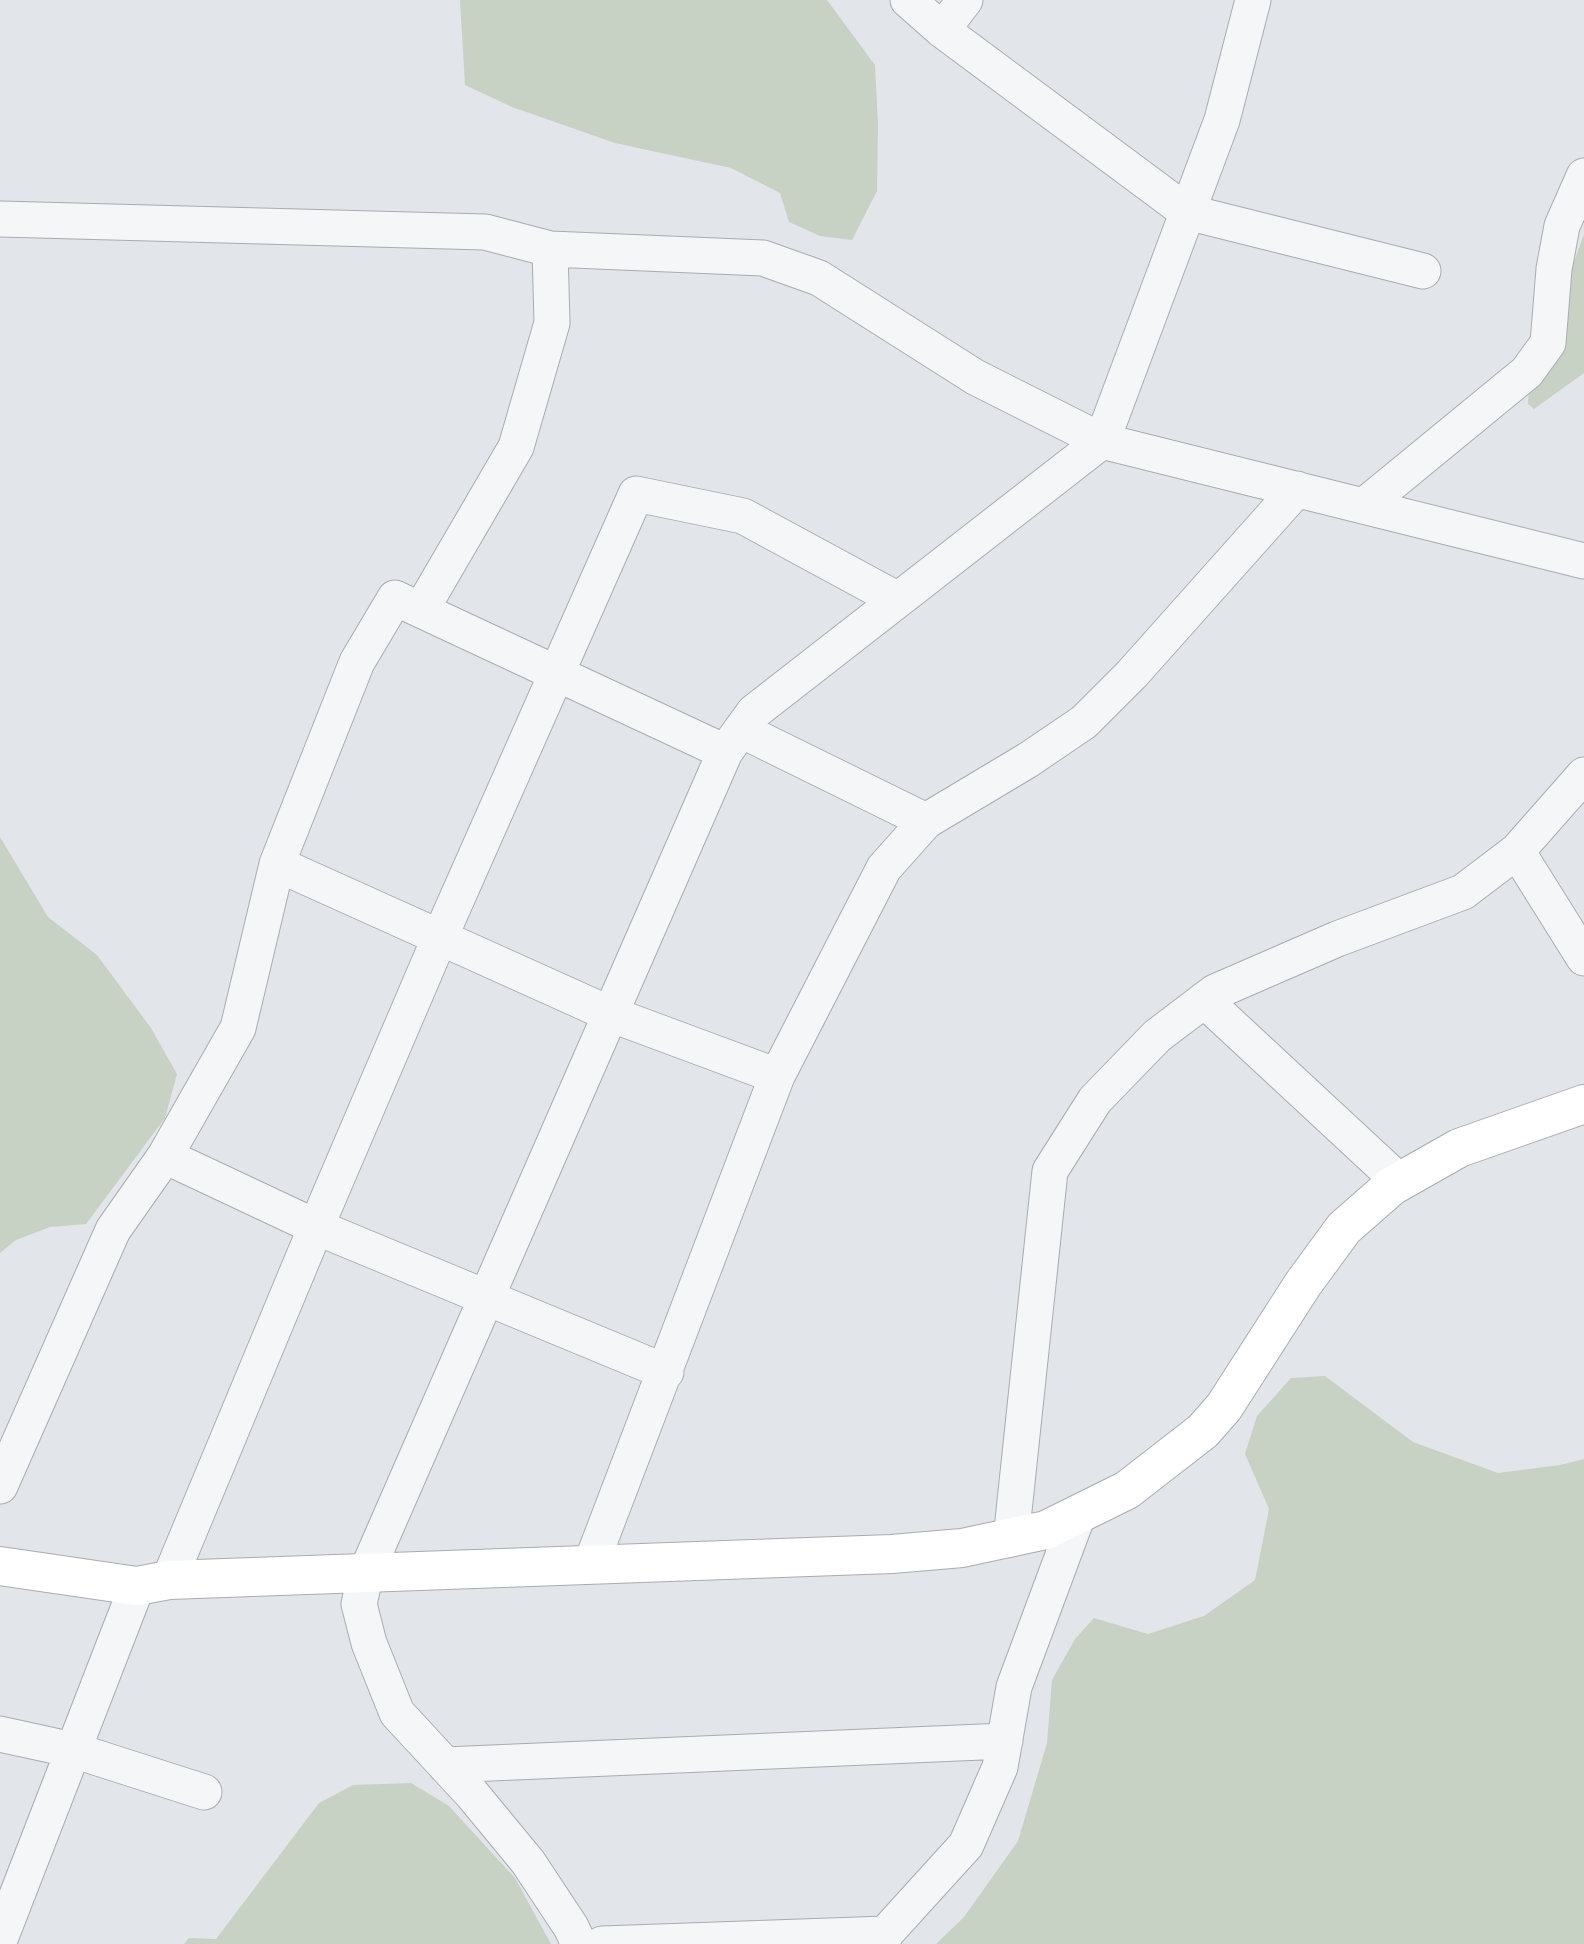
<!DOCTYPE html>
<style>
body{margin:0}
canvas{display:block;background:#e2e5e9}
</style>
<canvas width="1584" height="1944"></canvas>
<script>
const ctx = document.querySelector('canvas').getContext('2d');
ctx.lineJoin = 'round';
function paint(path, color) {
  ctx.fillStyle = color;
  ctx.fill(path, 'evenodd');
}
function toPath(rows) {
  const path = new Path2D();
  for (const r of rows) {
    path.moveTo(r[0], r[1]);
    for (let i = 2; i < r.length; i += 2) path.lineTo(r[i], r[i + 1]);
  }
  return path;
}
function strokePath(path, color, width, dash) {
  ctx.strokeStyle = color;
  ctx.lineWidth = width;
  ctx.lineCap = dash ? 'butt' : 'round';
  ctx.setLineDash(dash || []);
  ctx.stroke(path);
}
paint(toPath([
 [460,0,827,0,875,65,878,125,877,191,852,240,820,236,789,222,780,193,731,168,615,143,512,107,465,85],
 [1584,234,1584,373,1534,409,1528,404,1529,389,1553,367,1564,335,1566,284],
 [0,837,48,917,97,955,151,1028,177,1074,165,1118,86,1224,50,1227,16,1240,0,1253],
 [1325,1376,1413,1442,1498,1473,1560,1465,1584,1459,1584,1944,936,1944,964,1917,1018,1841,1047,1743,1052,1680,1075,1639,1094,1618,1148,1634,1204,1616,1255,1580,1269,1509,1245,1454,1257,1416,1291,1378],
 [411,1783,449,1806,515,1878,551,1944,184,1944,189,1938,216,1939,319,1803,353,1785]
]), '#c8d2c4');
const street = toPath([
 [908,0,942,30,1187,212,1423,271],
 [942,30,965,0],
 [0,219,485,232,550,249,763,258,819,278,975,377,1102,441,1584,561],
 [1365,505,1527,372,1548,343,1554,269,1562,226,1584,176],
 [421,610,516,447,552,323,550,249],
 [741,730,926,821],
 [1517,851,1584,958],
 [277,864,610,1014,777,1076],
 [1204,1000,1400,1182],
 [165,1156,316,1227,666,1372],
 [0,1486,113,1230,165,1156,238,1028,277,864,357,662,395,598,725,752],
 [1011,1539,1050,1171,1095,1100,1157,1036,1215,992,1337,939,1463,892,1517,851,1584,775],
 [591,1564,777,1076,884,868,926,821,1028,760,1084,722,1132,674,1297,489],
 [169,1580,316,1227,440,937,636,494,743,516,898,600],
 [0,1734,73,1750,204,1792],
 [445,1765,1005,1741],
 [0,1939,137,1586],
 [579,1944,571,1927,528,1862,472,1794,397,1713,369,1643,359,1604,366,1573,725,752,754,712,1102,441,1222,120,1253,0],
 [602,1944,886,1934],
 [876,1944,966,1845,1000,1767,1014,1687,1078,1515]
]);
const secondary = toPath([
 [0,1566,137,1586,169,1580,892,1554,962,1548,1046,1530,1127,1490,1203,1431,1224,1407,1303,1284,1344,1228,1392,1186,1459,1148,1584,1104]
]);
strokePath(street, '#a8acb3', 37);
strokePath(secondary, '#a8acb3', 40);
strokePath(street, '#f4f6f8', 35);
strokePath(secondary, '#fff', 38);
</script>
